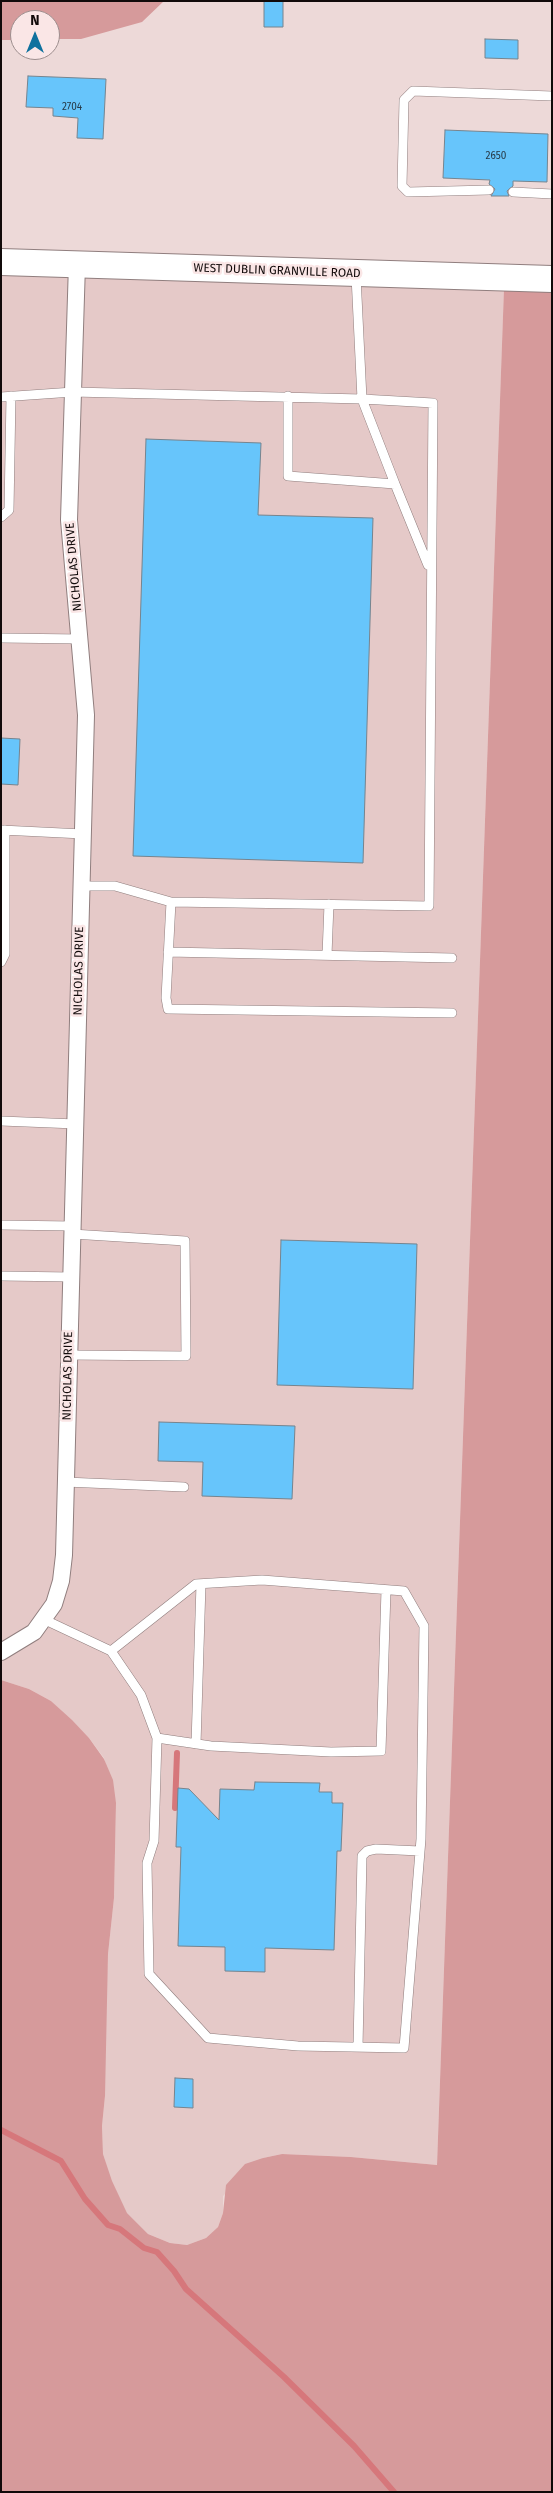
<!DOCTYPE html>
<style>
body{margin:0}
#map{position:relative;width:553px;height:2493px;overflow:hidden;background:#edd9d8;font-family:"Fira Sans",sans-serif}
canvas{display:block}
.frame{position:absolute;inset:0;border:2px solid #110a0a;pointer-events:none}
.north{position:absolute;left:10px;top:10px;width:50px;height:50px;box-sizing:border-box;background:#fae6e6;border:1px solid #9d8e8e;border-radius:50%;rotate:0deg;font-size:14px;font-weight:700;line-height:20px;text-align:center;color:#110a0a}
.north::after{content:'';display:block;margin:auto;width:18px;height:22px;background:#0f719e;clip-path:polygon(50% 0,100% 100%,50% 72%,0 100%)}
</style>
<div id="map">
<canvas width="553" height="2493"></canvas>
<div class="frame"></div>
<div class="north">N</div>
</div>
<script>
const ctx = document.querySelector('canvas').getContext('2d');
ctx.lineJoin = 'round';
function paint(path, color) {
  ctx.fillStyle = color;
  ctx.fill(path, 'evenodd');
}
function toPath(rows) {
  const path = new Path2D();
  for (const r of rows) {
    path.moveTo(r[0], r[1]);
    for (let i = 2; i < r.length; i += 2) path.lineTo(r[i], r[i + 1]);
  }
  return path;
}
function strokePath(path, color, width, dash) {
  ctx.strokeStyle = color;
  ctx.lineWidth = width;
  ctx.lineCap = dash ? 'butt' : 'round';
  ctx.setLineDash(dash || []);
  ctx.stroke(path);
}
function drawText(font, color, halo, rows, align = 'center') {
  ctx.font = font + ' "Fira Sans",sans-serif';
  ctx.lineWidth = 5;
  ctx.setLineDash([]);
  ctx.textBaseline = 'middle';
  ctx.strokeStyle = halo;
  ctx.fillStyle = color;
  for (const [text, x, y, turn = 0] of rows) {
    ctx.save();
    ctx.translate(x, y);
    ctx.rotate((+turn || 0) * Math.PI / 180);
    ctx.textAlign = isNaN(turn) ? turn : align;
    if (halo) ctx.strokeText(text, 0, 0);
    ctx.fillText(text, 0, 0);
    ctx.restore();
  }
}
paint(toPath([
 [1,259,504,288,437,2165,351,2157,282,2154,263,2158,223,2196,223,2213,218,2227,206,2238,187,2245,170,2243,148,2234,127,2213,111,2181,103,2154,102,2126,105,2096,105,2010,108,1954,114,1898,116,1803,104,1758,89,1738,51,1701,29,1689,1,1680]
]), '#e5c9c8');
paint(toPath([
 [1,1,164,1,142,22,81,39,50,39,50,20,20,20,20,40,1,40],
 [504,288,552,289,552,2492,1,2492,1,1680,29,1689,51,1701,72,1720,89,1738,104,1759,113,1780,116,1803,114,1898,108,1954,105,2096,102,2126,103,2154,112,2181,127,2213,148,2234,170,2243,187,2245,206,2238,218,2227,223,2213,226,2185,245,2164,263,2158,282,2154,351,2157,437,2165]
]), '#d69a9b');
strokePath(toPath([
 [175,1808,177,1753],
 [1,2130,61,2161,85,2199,108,2225,120,2229,144,2248,157,2252,174,2271,186,2289,284,2377,354,2446,394,2492]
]), '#d6777b', 6);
const building = toPath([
 [264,1,283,1,283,27,264,27,264,1],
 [485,39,518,40,518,59,485,58,485,39],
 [28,76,106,79,103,139,77,138,78,118,53,116,53,108,26,107,28,76],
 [445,130,548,134,547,182,513,181,513,186,507,191,509,196,491,196,495,189,489,184,490,180,443,178,445,130],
 [146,439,261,443,258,515,373,518,363,863,133,856,146,439],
 [1,738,20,739,18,785,1,784,1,738],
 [281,1240,417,1244,413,1389,277,1385,281,1240],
 [159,1422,295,1426,292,1499,202,1496,203,1462,158,1461,159,1422],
 [255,1782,320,1783,319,1792,332,1792,332,1803,343,1803,341,1851,337,1851,334,1950,265,1948,265,1972,225,1971,225,1947,178,1946,181,1847,176,1847,178,1788,189,1789,219,1820,220,1789,254,1790,255,1782],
 [175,2078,193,2079,193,2108,174,2107,175,2078]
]);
paint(building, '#67c5fb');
strokePath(building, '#76848e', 1);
const lane = toPath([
 [489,190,408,192,402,186,404,100,413,91,552,96],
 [513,192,552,194],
 [1,397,73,392,362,399,356,276],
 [395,484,428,565],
 [1,517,9,510,11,396],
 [1,638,81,639],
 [1,830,83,834],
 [82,886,115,886,171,902,429,906,433,403,362,399,395,484,288,476,288,396],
 [171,902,166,998,168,1009,452,1013],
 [168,952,452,958],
 [327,955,329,904],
 [1,962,5,954,5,830],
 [1,1121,76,1124],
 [1,1225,72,1226],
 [1,1276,71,1277],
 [68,1355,186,1356,185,1241,72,1234],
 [65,1482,184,1487],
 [43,1619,111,1651,141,1695,157,1738,154,1841,147,1863,149,1974,208,2038,298,2046,404,2048,421,1839,424,1626,404,1591,262,1580,196,1584,111,1651],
 [157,1738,211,1746,331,1752,381,1751,386,1590],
 [196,1744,201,1584],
 [358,2047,362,1856,367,1851,376,1849,420,1851]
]);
const street = toPath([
 [1,1652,34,1632,54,1604,61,1581,64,1555,86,715,69,520,77,264]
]);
const primary = toPath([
 [1,262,552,279]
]);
strokePath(lane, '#907e7e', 10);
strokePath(street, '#907e7e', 18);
strokePath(primary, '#907e7e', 28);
strokePath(lane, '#fff', 9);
strokePath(street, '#fff', 16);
strokePath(primary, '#fff', 26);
drawText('10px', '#263946', null, [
 ["2704",72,107],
 ["2650",496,156]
]);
drawText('12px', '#110a0a', '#fae6e6', [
 ["WEST DUBLIN GRANVILLE ROAD",277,271,2],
 ["NICHOLAS DRIVE",74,567,-95],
 ["NICHOLAS DRIVE",79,971,-89],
 ["NICHOLAS DRIVE",68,1376,-89]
]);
</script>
